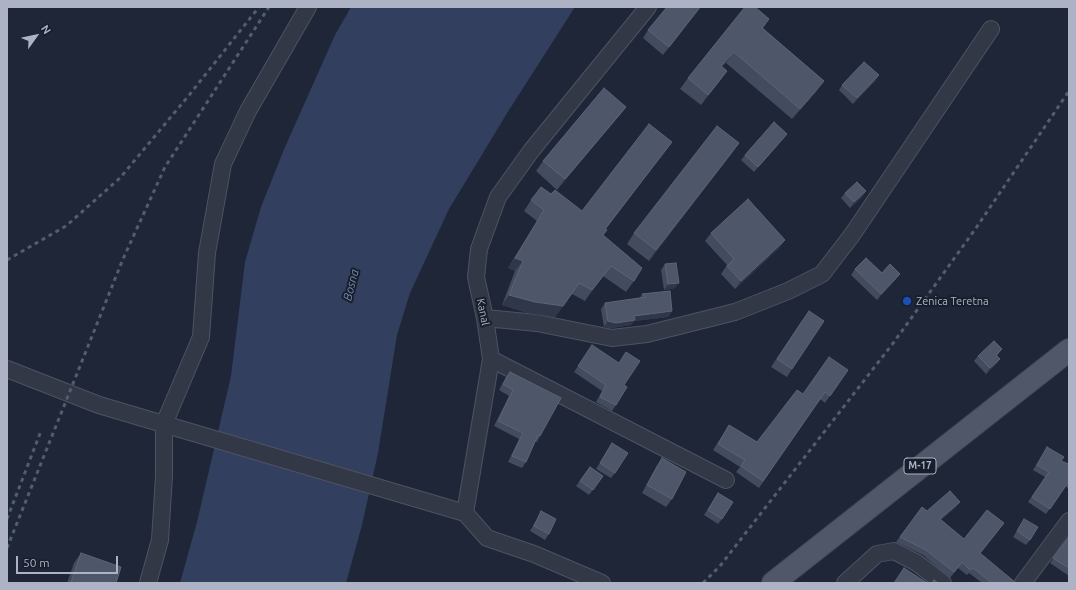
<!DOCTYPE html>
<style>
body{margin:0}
#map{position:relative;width:1076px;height:590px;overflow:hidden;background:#1f2637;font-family:Ubuntu,sans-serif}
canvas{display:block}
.frame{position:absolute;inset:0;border:8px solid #adb2c4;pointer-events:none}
.north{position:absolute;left:16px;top:16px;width:40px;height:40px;-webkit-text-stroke:3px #181e2c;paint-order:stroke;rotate:57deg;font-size:11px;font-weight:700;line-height:16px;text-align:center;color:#adb2c4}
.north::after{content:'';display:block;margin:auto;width:14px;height:18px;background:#adb2c4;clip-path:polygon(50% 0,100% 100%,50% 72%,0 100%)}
.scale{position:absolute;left:16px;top:556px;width:102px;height:18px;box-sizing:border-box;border:2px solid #adb2c4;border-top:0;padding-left:5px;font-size:12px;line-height:14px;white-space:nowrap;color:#adb2c4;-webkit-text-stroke:3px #181e2c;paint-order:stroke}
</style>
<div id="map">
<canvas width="1076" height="590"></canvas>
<div class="frame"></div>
<div class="north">N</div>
<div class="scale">50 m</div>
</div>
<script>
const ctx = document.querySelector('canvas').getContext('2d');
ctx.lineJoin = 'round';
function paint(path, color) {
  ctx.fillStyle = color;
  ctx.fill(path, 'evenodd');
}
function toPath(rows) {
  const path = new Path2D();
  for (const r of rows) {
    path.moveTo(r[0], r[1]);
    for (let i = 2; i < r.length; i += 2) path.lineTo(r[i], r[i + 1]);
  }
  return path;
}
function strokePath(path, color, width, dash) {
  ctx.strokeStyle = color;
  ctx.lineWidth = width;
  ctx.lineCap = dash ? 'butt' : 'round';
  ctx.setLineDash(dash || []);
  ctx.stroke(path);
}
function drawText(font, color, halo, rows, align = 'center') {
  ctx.font = font + ' Ubuntu,sans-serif';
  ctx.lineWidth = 4;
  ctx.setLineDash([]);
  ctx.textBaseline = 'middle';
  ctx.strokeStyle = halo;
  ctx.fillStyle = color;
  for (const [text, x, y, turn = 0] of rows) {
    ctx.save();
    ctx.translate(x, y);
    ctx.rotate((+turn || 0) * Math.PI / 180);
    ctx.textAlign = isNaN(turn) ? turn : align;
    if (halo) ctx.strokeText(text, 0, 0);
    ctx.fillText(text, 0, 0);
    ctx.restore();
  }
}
paint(toPath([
 [351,7,575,7,509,110,449,209,410,293,397,335,378,453,362,525,346,583,180,583,197,522,231,376,245,262,261,207,285,147,335,35]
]), '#323f5f');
const minor = toPath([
 [485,318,537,323,612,338,647,334,735,312,788,291,822,274,852,235,991,29],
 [491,359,726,480],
 [7,369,99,405,465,513],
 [148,583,160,540,164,476,164,424,201,337,207,253,223,164,248,111,308,7],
 [602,583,534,554,487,538,465,513,491,359,485,318,476,277,479,249,498,197,531,151,648,7],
 [845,583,877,554,894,551,917,563,943,583],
 [1023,583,1069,521]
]);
const primary = toPath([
 [773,583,1069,350]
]);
strokePath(minor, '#4d5362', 18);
strokePath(primary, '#3c4251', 24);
strokePath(minor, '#333847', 16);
strokePath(primary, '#505768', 22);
strokePath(toPath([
 [7,260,66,226,120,178,190,94,259,7],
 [7,519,41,431],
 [7,548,123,259,165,167,269,7],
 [703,583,720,566,894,342,976,228,1069,91]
]), '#545c6f', 3, [4, 4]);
paint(toPath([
 [701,7,663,55,643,38,648,30],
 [769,19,763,28,824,81,816,92,792,119,726,63,722,67,727,71,719,82,701,105,680,89,688,78],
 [879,75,875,81,853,104,839,90,842,85],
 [626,107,618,117,557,190,536,171,543,161],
 [787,134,783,139,754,172,741,160,745,155],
 [739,143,732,153,649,261,627,244,634,233],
 [664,152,606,229,603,235,634,281,626,292,603,276,585,301,572,294,555,317,528,313,502,305,515,271,508,268,537,221,524,211,531,200,551,194,582,211],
 [845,193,862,197,850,208,841,198],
 [711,233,785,240,779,248,735,289,721,274,727,265,705,241],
 [665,264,675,288,664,290,661,270],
 [855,269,882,273,896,279,877,300,851,275],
 [642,294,672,311,668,317,634,321,631,325,612,328,604,327,601,309,605,303,640,298],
 [803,319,792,369,787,377,771,367],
 [592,345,624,385,616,405,612,411,596,402,602,391,574,372],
 [1002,349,997,356,1000,359,996,364,986,374,974,361,978,356],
 [848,370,825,403,820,399,759,488,736,472,740,467,713,450,729,425,757,442,803,394],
 [510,372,540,436,537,442,535,441,526,462,522,468,508,462,519,439,494,426,509,396,499,390,506,377],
 [612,443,615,473,611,478,596,469],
 [1047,447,1061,461,1069,464,1069,488,1068,489,1066,486,1046,514,1028,502,1045,477,1033,470],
 [662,458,672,499,666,507,642,493,656,467],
 [590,467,603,476,589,495,576,486],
 [718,493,722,519,718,524,704,515],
 [922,507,927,511,956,507,941,520,964,539,1004,523,980,554,1016,583,982,583,969,573,967,575,958,568,950,578,923,555,896,542],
 [541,511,549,534,545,540,530,531,538,517],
 [1024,519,1030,540,1026,545,1013,537],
 [1069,537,1069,576,1050,563],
 [81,553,116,583,67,583,74,563]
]), '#434b5f');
paint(toPath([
 [700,7,701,7,663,55,669,47],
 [734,52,726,63,714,77,721,66],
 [727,71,719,82,701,105,708,95],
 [879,75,875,81,853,104,857,98],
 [824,81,816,92,792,119,800,109],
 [626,107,618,117,557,190,565,179],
 [787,134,783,139,754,172,758,167],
 [672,142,664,152,598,239,605,229],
 [739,143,732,153,649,261,656,250],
 [866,191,862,197,850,208,854,202],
 [785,240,779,248,735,289,741,281],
 [515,258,523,261,515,271,508,268],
 [611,266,603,276,585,301,592,290],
 [900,274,896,279,877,300,881,294],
 [679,283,675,288,664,290,668,284],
 [509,295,563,306,555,317,528,313,502,305],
 [672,311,668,317,634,321,631,325,612,328,604,327,608,321,634,316],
 [1000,359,996,364,986,374,990,368],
 [960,502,956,507,937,524,940,519]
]), '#30374a');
const building = toPath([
 [667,7,700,7,669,47,648,30,667,7],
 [745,7,755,7,769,19,762,28,824,81,800,109,734,52,721,66,727,71,708,95,688,78,745,7],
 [864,62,879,75,857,98,842,85,864,62],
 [604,88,626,107,565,179,543,161,604,88],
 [774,122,787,134,758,167,745,155,774,122],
 [649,124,672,142,605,229,607,230,603,235,642,268,634,281,611,266,592,290,579,283,563,306,535,302,509,295,523,261,515,258,544,210,531,200,541,187,551,194,555,190,582,211,649,124],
 [717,126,739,143,656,250,634,233,717,126],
 [857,182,866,191,854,202,845,193,857,182],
 [748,199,785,240,741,281,727,266,734,259,711,233,748,199],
 [866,258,882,273,890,264,900,274,881,294,855,269,866,258],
 [676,263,679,283,668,284,665,264,676,263],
 [670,291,672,311,634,316,635,320,616,323,608,321,605,303,646,297,642,294,670,291],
 [809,311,824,321,792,369,777,359,809,311],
 [994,341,1002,349,996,355,1000,359,990,368,978,356,994,341],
 [592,345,619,363,626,352,640,361,624,385,627,387,616,405,600,397,606,385,578,366,592,345],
 [829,357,848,370,830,396,825,392,763,481,741,466,745,460,718,444,729,425,757,442,797,390,803,394,829,357],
 [510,372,561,398,540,436,538,435,526,462,512,456,523,433,498,421,513,390,503,384,510,372],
 [612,443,628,453,615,473,600,463,612,443],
 [1047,447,1064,457,1061,461,1069,464,1069,481,1050,509,1032,497,1049,472,1037,465,1047,447],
 [662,458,686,472,672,499,647,485,662,458],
 [590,467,603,476,593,490,580,481,590,467],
 [950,491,960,502,940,519,964,539,987,510,1004,523,980,553,1016,583,992,583,973,568,970,570,962,562,954,572,926,550,900,537,922,507,927,511,950,491],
 [718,493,733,502,722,519,708,510,718,493],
 [541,511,556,519,549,534,534,526,541,511],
 [1024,519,1038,527,1030,540,1017,531,1024,519],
 [1069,537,1069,568,1053,558,1069,537],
 [81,553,121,567,116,583,71,583,81,553],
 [904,568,927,583,894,583,904,568],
 [934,580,938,583,932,583,934,580]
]);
paint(building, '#4e566a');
strokePath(building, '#5d6478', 1);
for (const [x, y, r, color] of [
 [907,301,5,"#1a4fb4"]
]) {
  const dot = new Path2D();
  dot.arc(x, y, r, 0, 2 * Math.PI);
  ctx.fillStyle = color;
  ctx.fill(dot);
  strokePath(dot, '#181e2c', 1.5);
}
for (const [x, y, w] of [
 [920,466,32]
]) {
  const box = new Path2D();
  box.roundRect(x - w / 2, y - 8, w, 16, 3);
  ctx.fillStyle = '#181e2c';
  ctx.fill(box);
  strokePath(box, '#adb2c4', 1);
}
drawText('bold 10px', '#adb2c4', null, [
 ["M-17",920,466]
]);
drawText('11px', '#adb2c4', '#181e2c', [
 ["Zenica Teretna",916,301]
], 'left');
drawText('11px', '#adb2c4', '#181e2c', [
 ["Kanal",483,312,79]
]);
drawText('italic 12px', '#7485ad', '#181e2c', [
 ["Bosna",351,285,-76]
]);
</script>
